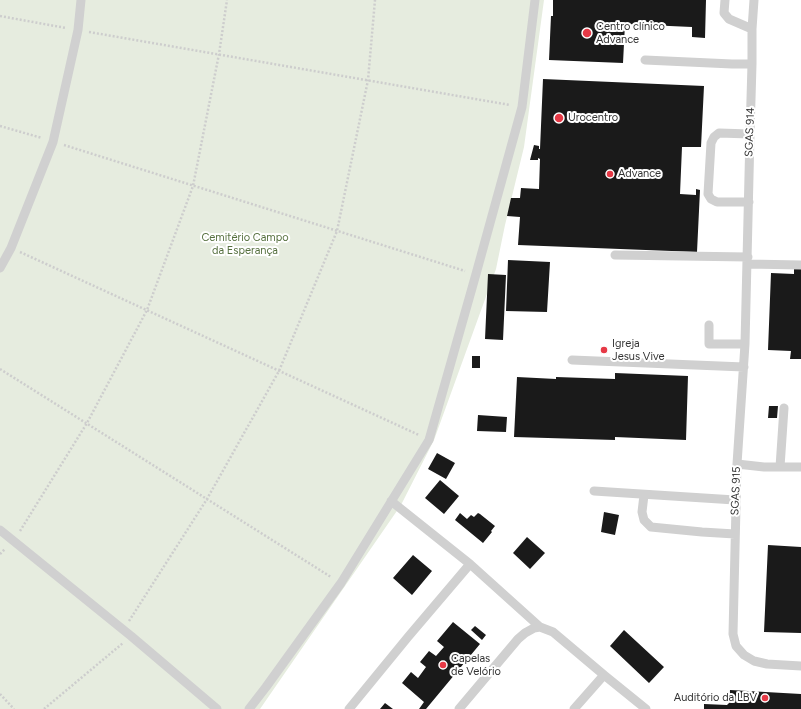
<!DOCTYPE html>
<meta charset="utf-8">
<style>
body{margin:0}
canvas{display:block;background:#fff}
</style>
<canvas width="801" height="709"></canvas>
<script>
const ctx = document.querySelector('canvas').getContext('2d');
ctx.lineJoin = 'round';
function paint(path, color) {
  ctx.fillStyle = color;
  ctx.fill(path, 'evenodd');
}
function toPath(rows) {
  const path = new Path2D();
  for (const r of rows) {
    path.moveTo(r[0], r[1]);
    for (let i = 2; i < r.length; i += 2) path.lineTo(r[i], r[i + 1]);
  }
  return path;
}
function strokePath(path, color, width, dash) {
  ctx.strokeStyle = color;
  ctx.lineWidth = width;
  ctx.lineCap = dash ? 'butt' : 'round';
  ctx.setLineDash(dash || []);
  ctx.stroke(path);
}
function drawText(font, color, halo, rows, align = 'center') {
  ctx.font = font + ' Figtree,sans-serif';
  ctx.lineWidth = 4;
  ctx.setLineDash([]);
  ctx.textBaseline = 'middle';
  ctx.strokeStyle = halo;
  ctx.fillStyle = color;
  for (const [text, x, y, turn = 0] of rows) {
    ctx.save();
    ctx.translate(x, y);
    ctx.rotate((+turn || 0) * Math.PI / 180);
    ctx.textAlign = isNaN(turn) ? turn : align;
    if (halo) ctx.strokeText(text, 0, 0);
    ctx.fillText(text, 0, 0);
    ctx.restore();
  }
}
paint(toPath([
 [0,0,544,0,524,147,505,225,496,269,434,440,401,505,260,709,0,709]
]), '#e6ecdf');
paint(toPath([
 [553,0,706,0,705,38,692,37,692,27,625,24,623,63,549,60,551,16,553,16],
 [543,79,704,86,701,147,682,147,680,194,696,195,696,189,700,190,697,252,518,245,520,217,507,216,511,198,520,198,521,188,539,189,540,159,538,158,538,160,530,160,534,145,539,146,539,149,540,149],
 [508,260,550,262,547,312,506,311],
 [794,266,801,267,801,359,790,359,791,351,768,350,771,273,794,274],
 [488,274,506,275,503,340,485,339],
 [472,356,480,356,480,368,472,368],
 [615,373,688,376,686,440,615,437,615,440,514,437,517,377,556,379,556,377,615,379],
 [769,406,778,406,777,418,768,418],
 [478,415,507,417,506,432,477,431],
 [437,453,455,463,446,479,428,469],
 [440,480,459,496,444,514,425,498],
 [604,512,619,515,615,535,601,532],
 [460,513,467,519,471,515,474,517,478,513,480,514,495,526,491,531,492,532,483,543,455,520],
 [527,537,545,553,530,569,513,553],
 [768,545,801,547,801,633,764,632],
 [413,555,432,571,412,595,393,578],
 [453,622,480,644,426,709,419,709,424,702,402,683,411,672,418,678,426,667,420,662,429,651,436,656,444,647,437,641],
 [475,626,486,635,482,640,471,630],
 [624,630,664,667,649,683,610,646],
 [730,690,801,694,801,709,704,709,704,704,727,705,729,703],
 [385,703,393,709,380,709]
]), '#1a1a1a');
strokePath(toPath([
 [0,16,66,28],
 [89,32,510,105],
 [0,126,42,138],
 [64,145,465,271],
 [20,252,419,435],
 [0,369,331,577],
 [20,531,87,423,147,310,193,186,219,54,227,0],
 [0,554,5,549],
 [129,621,207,499,279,371,337,231,368,80,375,0],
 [0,694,14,709],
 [44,709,123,643]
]), '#cdcdcd', 2.5, [2, 2]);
strokePath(toPath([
 [725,0,724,13,729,19,752,29],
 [754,0,752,29,752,64,750,134,745,344,737,464,733,634,736,646,744,655,754,661,767,664,801,666],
 [645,60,732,64,752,64],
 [749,202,717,202,711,199,708,194,711,143,714,137,719,133,750,134],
 [615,255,748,257],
 [748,264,801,265],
 [0,268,11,248,53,142,78,30,81,0],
 [709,325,709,344,745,344],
 [572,360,744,367],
 [737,464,764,467,801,467],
 [780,467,784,408],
 [594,491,735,500],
 [644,495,642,512,644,520,651,527,702,532,735,534],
 [391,501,470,564,540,627],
 [0,530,131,636,217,709],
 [249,709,266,687,341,583,429,440,476,274,522,107,535,0],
 [349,709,408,637,470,564],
 [459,709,518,639,525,633,534,628,540,627,553,632,604,675],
 [574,709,604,675,646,709]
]), '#d0d0d0', 9);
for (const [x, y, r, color] of [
 [587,33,5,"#e63946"],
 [559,118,5,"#e63946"],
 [610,174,4,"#e63946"],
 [604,350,4,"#e63946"],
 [443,665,4,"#e63946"],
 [765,698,4,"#e63946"]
]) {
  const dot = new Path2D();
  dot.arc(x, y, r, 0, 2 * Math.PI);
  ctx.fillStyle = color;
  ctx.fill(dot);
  strokePath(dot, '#fff', 1.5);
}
drawText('11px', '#333', '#fff', [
 ["Centro clínico",596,27],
 ["Advance",596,40],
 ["Urocentro",568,118],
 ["Advance",618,174],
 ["Igreja",612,344],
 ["Jesus Vive",612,357],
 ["Capelas",451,659],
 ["de Velório",451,672],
 ["Auditório da LBV",757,698,"right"]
], 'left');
drawText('11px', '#333', '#fff', [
 ["SGAS 914",750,132,-88],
 ["SGAS 915",736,491,-88]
]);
drawText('11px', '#56703f', '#fff', [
 ["Cemitério Campo",245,238],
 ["da Esperança",245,251]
]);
</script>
